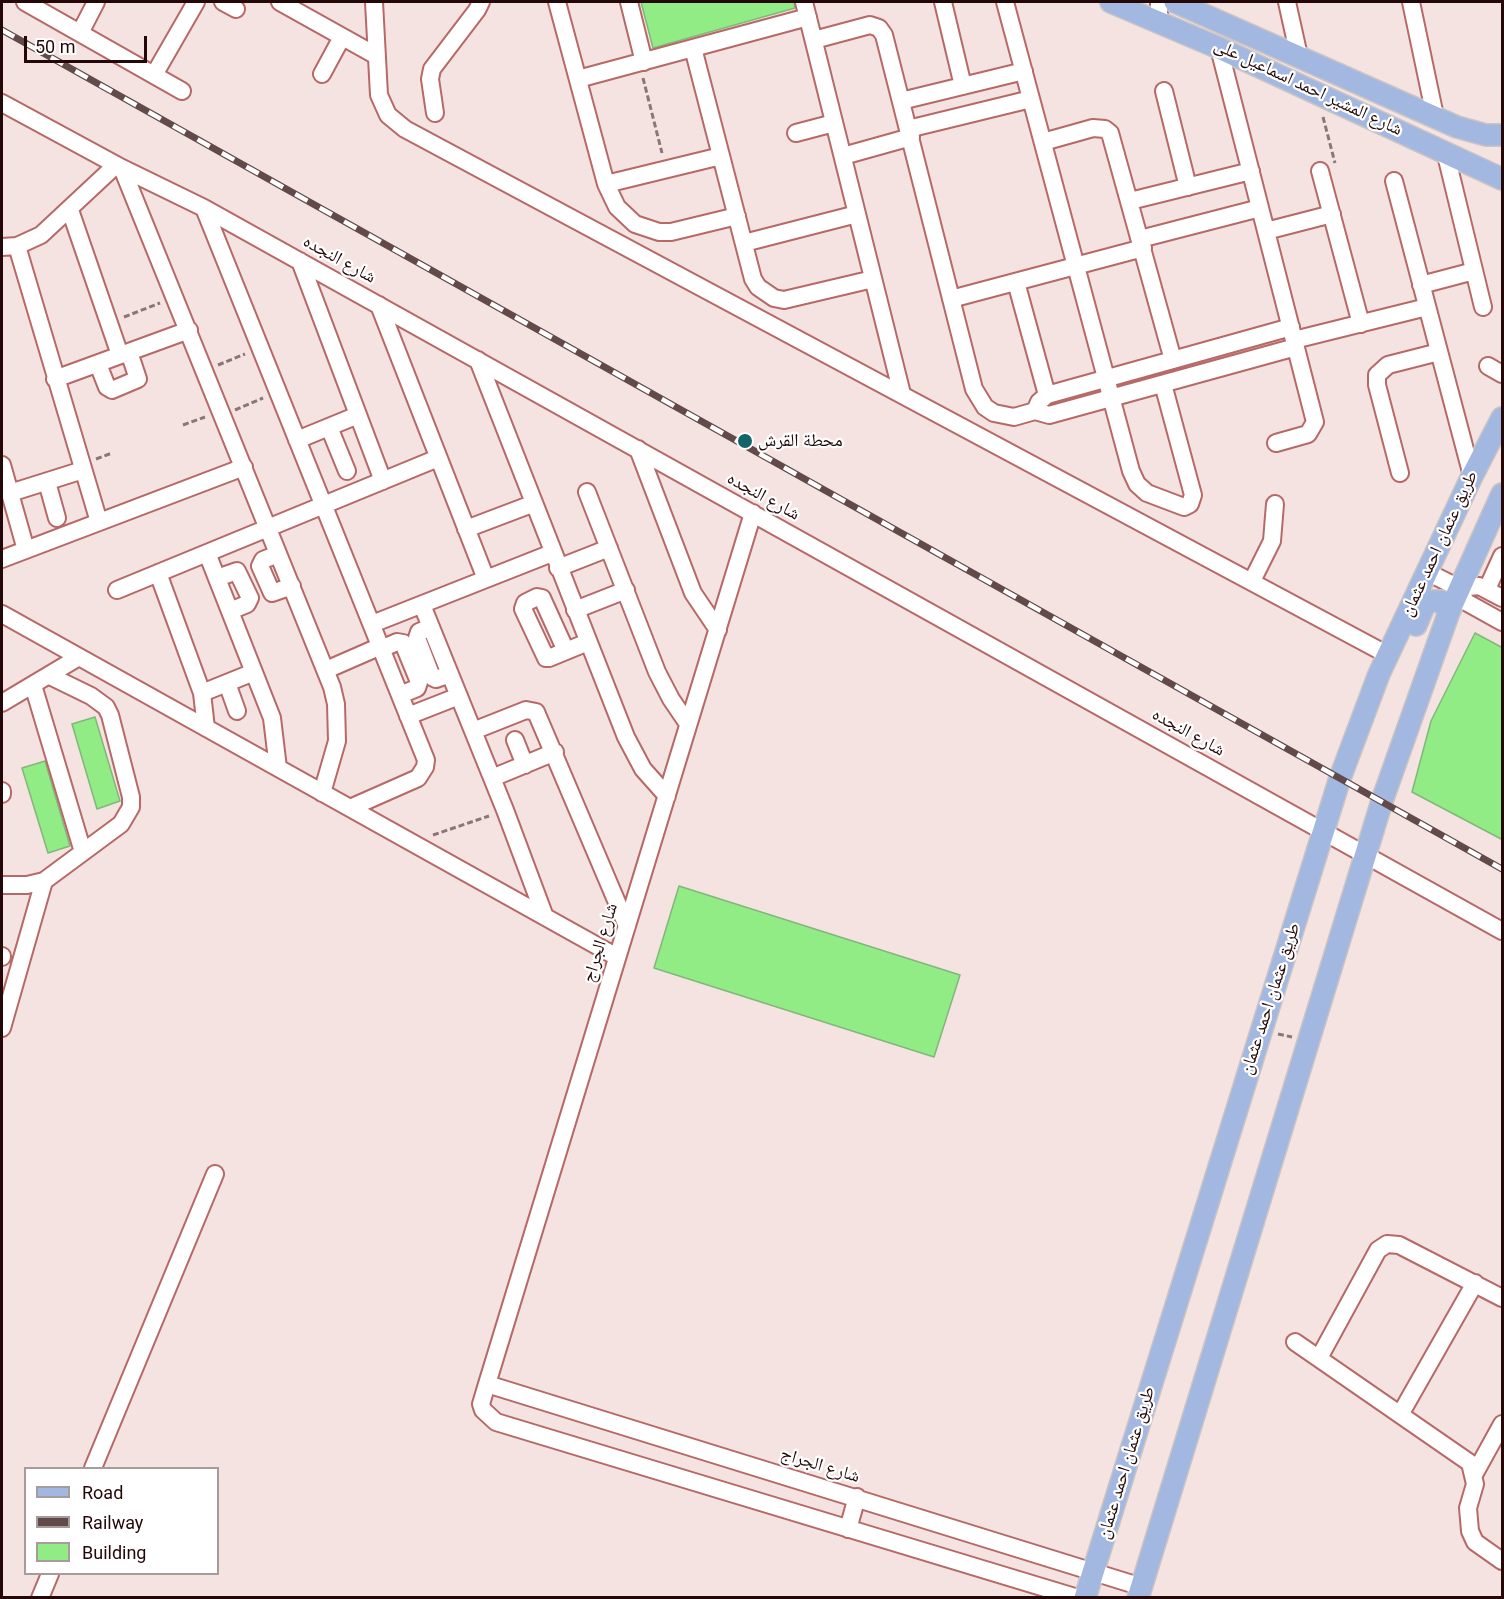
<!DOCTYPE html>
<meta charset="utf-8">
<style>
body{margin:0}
#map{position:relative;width:1504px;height:1599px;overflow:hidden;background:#f5e3e2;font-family:Roboto,sans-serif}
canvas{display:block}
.frame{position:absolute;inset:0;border:3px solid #240808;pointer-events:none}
.legend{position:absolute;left:24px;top:1467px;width:195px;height:108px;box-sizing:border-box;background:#fff;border:2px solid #a79c9c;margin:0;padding:8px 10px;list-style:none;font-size:18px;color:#240808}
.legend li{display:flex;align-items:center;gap:12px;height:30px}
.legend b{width:30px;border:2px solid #a79c9c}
.scale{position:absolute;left:24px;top:36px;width:123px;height:27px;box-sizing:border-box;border:3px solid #240808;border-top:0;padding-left:8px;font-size:18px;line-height:21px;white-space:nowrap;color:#240808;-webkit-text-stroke:4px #fff;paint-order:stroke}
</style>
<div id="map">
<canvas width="1504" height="1599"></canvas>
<div class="frame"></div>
<ul class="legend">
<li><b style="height:8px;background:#a2b8e0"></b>Road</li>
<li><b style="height:8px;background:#634a4a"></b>Railway</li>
<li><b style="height:16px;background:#92ec86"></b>Building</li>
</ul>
<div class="scale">50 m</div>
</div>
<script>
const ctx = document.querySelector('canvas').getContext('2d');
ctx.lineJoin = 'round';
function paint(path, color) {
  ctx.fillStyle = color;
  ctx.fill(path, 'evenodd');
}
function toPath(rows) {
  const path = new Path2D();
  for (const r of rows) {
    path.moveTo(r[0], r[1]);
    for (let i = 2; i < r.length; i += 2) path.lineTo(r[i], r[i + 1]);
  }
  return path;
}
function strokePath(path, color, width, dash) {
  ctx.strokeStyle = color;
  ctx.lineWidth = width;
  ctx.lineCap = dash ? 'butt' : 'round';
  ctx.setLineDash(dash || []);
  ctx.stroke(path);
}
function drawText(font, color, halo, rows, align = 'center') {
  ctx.font = font + ' Roboto,"Noto Naskh Arabic",sans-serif';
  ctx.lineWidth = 4.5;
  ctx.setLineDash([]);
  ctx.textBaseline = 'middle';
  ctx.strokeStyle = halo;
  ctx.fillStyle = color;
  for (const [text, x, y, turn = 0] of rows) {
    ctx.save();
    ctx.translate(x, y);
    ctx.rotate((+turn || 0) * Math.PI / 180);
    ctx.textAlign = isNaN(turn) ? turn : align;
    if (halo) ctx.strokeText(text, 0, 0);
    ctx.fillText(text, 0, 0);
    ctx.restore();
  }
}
const building = toPath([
 [641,2,794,2,795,8,653,48,641,2],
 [1475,633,1503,648,1503,840,1412,792,1431,721,1475,633],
 [95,717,120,801,97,809,72,724,95,717],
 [45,761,70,846,48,853,22,768,45,761],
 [679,886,960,975,934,1057,654,968,679,886]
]);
paint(building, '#92ec86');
strokePath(building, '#82b67b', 1.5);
const minor = toPath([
 [25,2,182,91],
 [223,2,236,9],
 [280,2,375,55],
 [374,2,379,95,388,115,405,129,1388,655],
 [557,2,606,184,617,207,635,224,659,232,671,232,737,216],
 [629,2,644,62],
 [804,2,902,394],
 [943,2,963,86],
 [1005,2,1131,471,1137,484,1147,493,1184,507,1190,504,1193,495,1163,384],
 [1159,2,1159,22],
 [1287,2,1299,56],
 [1411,2,1435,116],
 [80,33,96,2],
 [814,40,870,25,879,28,884,35,974,389,985,407,994,413,1014,417,1035,411,1049,415,1296,347],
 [693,48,753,279,758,287,774,298,784,300,873,279],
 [1219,48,1315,422,1308,434,1276,443],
 [322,74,342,37],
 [154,75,196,2],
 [578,79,808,17],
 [1164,91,1188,187],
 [901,101,1024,71],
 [2,103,122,168,204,208,1502,931],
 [435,113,430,79,432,69,477,10,481,2],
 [908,129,1031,99],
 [796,133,834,123],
 [1043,142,1093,128,1105,129,1110,133,1173,360],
 [1445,151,1483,307],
 [843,156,911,137],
 [122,168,332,687,336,704,337,741,322,793],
 [1320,171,1361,324],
 [1394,181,1472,476],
 [606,184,721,156],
 [1130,201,1251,171],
 [204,208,426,760,425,767,418,778,350,808],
 [70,210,120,355],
 [1266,231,1332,214],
 [1140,239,1260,208],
 [744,243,857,214],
 [17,246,99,522],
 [2,247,17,246,41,235,116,165],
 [300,261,383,481],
 [1016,282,1047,395],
 [1421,285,1474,271],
 [951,299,1143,248],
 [379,305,486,579],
 [1294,340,1427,307],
 [478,360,626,737,643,769,667,796],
 [98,364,107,387,112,390,138,379,129,352],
 [1488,366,1502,374],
 [55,379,189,330],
 [1035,411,1039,402,1047,395,1291,327],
 [329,427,347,471],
 [297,440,358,415],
 [638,449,693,593,718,630],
 [2,465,26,550],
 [1400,473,1377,385,1377,375,1388,365,1439,352],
 [47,482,57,518],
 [587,492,657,672,671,699,688,724],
 [10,493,83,470],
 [753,513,487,1384,481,1404,483,1410,496,1422,1078,1598],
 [466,529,532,504],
 [207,553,272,718,278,768],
 [278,554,263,560,260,566,272,593,292,586],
 [2,559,244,467],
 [558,568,609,548],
 [1427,572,1459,588,1466,602,1502,622],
 [158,573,202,693,206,728],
 [217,578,237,571,250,598,247,604,230,611],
 [1252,581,1272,541,1275,504],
 [1459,588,1479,586,1502,598],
 [1487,589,1502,556],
 [117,590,438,458],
 [422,605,505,810,545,917],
 [575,610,626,590],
 [2,614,617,957],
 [372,624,552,553],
 [431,627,419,632,417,638,432,677,436,679,450,674],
 [381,649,397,642,403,643,419,682,417,688,400,695],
 [566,651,542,598,537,597,525,603,523,609,546,658,549,658,588,642],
 [326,670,381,646],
 [227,683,237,711],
 [33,685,83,852],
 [202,693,254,672],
 [2,703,79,657],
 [408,716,459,696],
 [473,731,526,710,536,712,627,926],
 [515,740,525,765],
 [492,778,555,752],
 [2,791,2,794],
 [2,885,27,885,44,881,121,824,131,807,131,797,110,715,106,707,91,696,50,676],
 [2,956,2,957],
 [2,1028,44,881],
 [1295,1342,1470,1463,1475,1484,1468,1508,1470,1531,1475,1542,1502,1561],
 [1319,1358,1378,1250,1387,1244,1399,1245,1502,1298],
 [487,1384,1142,1587],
 [1401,1413,1475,1283],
 [93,1468,215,1174],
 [1475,1473,1502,1424],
 [848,1529,857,1497],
 [40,1598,50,1574]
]);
const major = toPath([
 [1111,2,1219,48,1502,179],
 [1175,2,1457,127,1486,135,1502,135],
 [1416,625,1424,606,1430,601,1441,601,1449,612],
 [1085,1598,1340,778,1379,674,1472,476,1502,418],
 [1138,1598,1382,801,1449,612,1502,494]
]);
strokePath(minor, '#b66967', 20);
strokePath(major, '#cac4c4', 24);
strokePath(toPath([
 [643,78,662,153],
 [1323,117,1335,163],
 [124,317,160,303],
 [218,365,245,354],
 [235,410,263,398],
 [183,425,205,417],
 [96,459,112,453],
 [433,835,489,816],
 [1278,1034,1292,1037]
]), '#8c7575', 3, [6, 3]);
strokePath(minor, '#fff', 16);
strokePath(major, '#a2b8e0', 21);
const rail = toPath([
 [2,30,1502,869]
]);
strokePath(rail, '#634a4a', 7);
strokePath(rail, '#fff', 4.5, [14]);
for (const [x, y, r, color] of [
 [745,441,8,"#136368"]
]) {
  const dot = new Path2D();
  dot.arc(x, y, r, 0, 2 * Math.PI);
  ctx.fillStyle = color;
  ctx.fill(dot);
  strokePath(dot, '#fff', 2);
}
drawText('18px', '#240808', '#fff', [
 ["شارع المشير احمد اسماعيل على",1308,88,25],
 ["شارع النجده",339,260,29],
 ["شارع النجده",763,497,29],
 ["طريق عثمان احمد عثمان",1440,544,-65],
 ["شارع النجده",1188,733,29],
 ["شارع الجراج",601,943,-73],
 ["طريق عثمان احمد عثمان",1271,999,-72],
 ["طريق عثمان احمد عثمان",1127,1463,-73],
 ["شارع الجراج",820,1466,17]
]);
drawText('18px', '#240808', '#fff', [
 ["محطة القرش",758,441]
], 'left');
</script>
